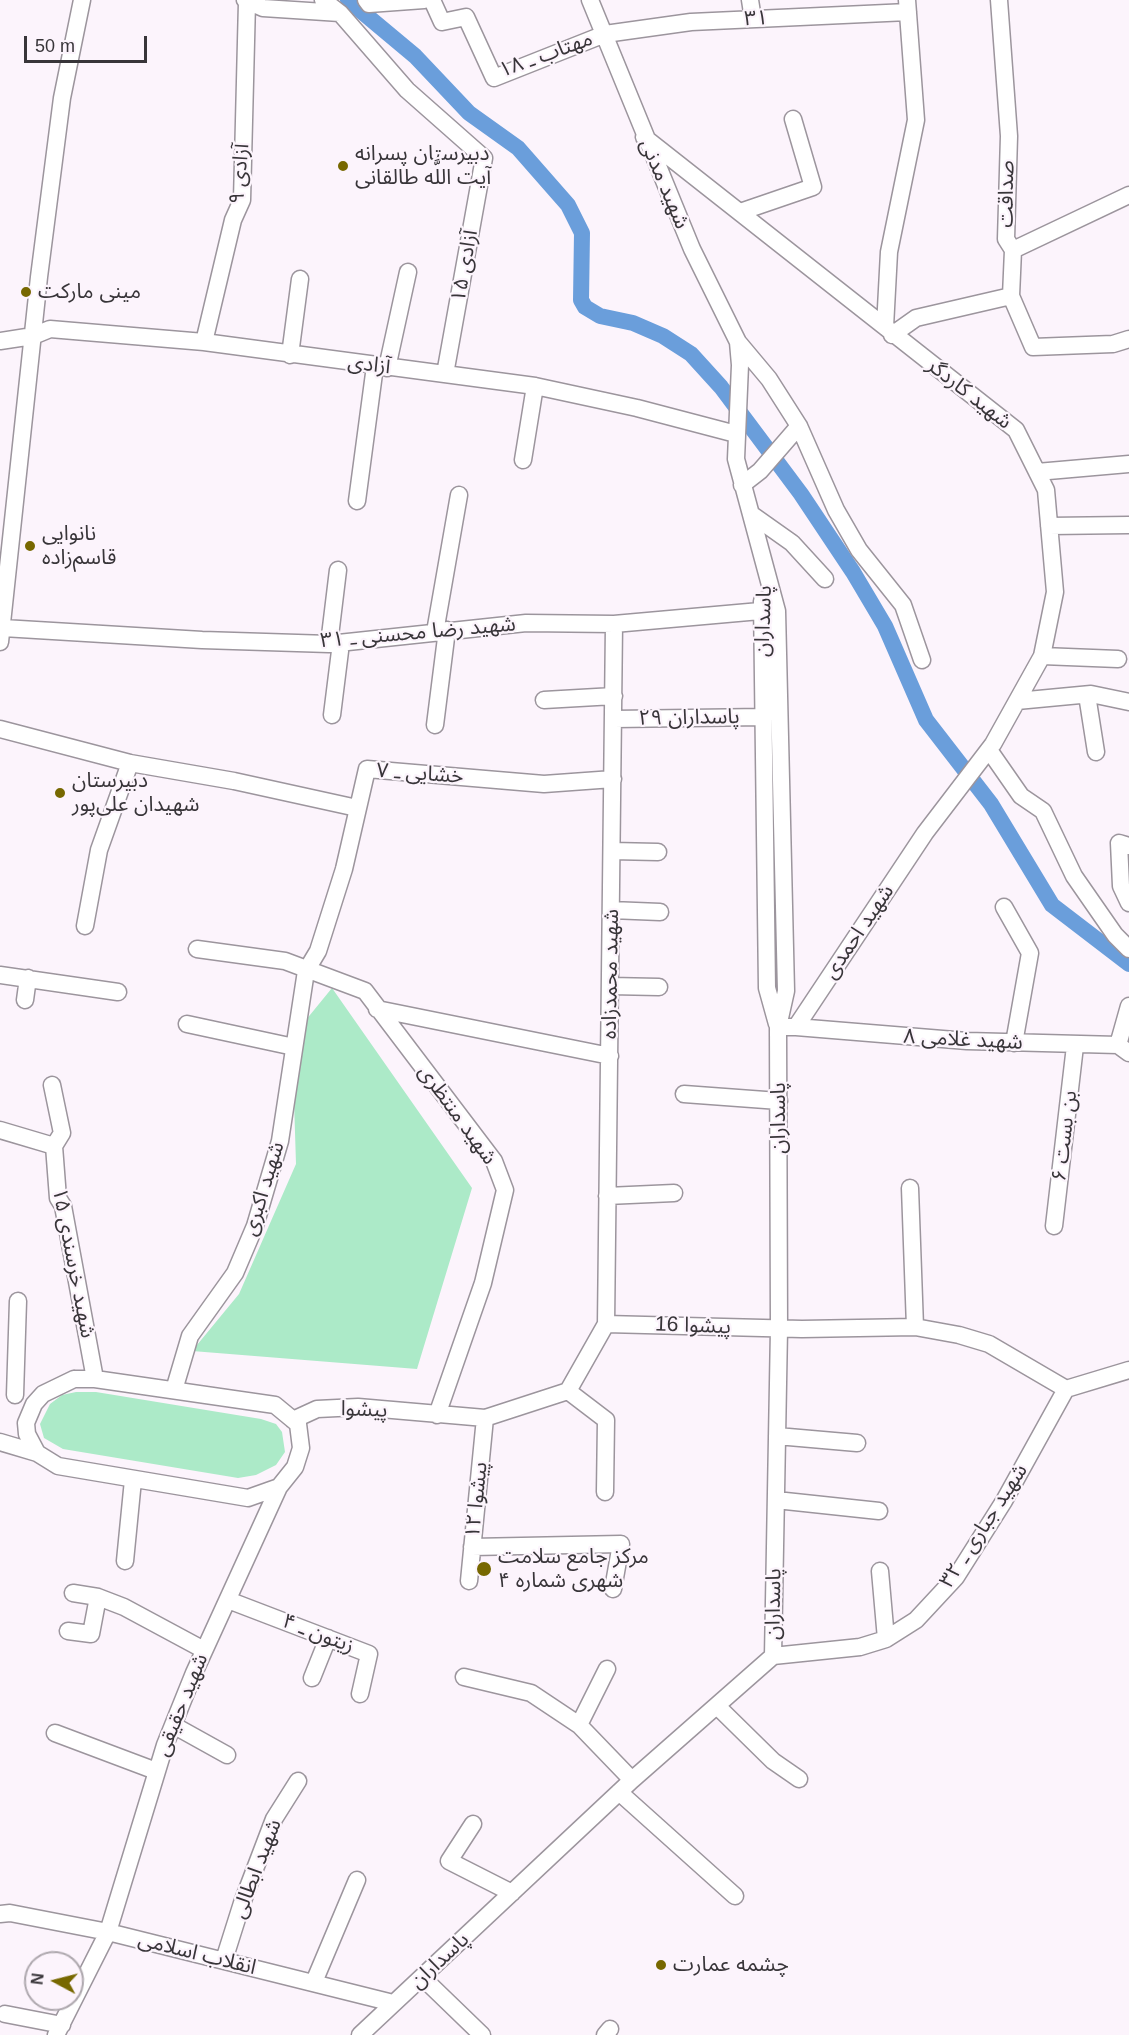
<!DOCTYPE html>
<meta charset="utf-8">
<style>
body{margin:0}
#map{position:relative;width:1129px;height:2035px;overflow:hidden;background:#fcf4fc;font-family:Helvetica,sans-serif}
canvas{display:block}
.north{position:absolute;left:24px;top:1951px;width:60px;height:60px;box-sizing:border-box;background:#fcf4fc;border:2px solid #aea8ae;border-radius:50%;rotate:277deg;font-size:16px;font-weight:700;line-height:24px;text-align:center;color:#383539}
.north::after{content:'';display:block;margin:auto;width:21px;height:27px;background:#776800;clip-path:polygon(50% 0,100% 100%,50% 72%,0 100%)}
.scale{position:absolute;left:24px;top:36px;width:123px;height:27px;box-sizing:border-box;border:3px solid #383539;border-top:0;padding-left:8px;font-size:18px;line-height:21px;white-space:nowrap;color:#383539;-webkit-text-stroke:4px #fcf4fc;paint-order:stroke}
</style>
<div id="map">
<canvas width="1129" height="2035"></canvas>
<div class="north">N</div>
<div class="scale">50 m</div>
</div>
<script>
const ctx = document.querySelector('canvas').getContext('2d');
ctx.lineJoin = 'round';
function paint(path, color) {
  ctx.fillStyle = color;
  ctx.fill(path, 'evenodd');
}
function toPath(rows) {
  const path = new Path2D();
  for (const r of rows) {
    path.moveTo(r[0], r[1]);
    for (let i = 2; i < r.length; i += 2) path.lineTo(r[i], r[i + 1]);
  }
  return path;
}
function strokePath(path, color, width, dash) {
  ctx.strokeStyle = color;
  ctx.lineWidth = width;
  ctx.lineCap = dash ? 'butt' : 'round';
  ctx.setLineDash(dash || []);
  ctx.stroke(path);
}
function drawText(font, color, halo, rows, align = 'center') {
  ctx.font = font + ' Helvetica,"Noto Sans Arabic",sans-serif';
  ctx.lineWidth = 4.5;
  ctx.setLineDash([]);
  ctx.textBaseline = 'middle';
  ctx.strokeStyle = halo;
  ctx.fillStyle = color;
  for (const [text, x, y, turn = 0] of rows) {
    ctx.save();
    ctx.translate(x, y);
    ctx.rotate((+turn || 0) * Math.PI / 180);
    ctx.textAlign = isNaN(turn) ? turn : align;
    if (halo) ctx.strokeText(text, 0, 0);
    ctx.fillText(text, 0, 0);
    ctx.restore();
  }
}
paint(toPath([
 [332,988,472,1188,417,1369,192,1351,239,1294,296,1164,292,1037],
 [76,1392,96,1392,261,1419,276,1424,282,1432,285,1452,276,1465,256,1475,238,1478,63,1449,44,1438,40,1424,50,1404,62,1395]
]), '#aceac8');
strokePath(toPath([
 [348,0,415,56,469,113,518,148,568,205,582,233,581,300,585,307,600,316,633,323,663,336,691,354,721,387,801,494,853,572,885,626,926,720,991,804,1052,905,1129,964]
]), '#6a9edb', 16);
const minor = toPath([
 [245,0,263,8,340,13],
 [323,0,340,13,407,90,484,158,445,374],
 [366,0,369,4,424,0],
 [432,0,442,22,466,17,494,78,605,34,691,22,908,12],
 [750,0,753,19],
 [644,137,1016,430,1046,490,1055,592,1042,656,993,744,925,833,796,1027,778,1027],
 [740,212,813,187,793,119],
 [1013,250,1129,195],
 [1011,296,1033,347,1113,344,1129,339],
 [885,327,889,252,916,120,907,0],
 [892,335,916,318,1011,296,1013,250,1006,239,1009,136,999,0],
 [0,341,33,336,50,329,204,342,535,386,637,408,736,434],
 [204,342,233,220,242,200,247,2],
 [738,342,769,379,799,426,836,510,859,550,903,605,922,660],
 [290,355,300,279],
 [387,368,408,272],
 [523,460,535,386],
 [1037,472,1129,464],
 [742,485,760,471,799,426],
 [357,501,375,366],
 [751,514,792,543,825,579],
 [1049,526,1129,525],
 [762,601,767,988,777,1024],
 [3,628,202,640,329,644,526,623,614,624,760,611],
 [435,632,459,495],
 [0,642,39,277,62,98,82,0],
 [329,644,338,570],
 [1042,656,1118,659],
 [1087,695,1096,752],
 [544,700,614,696],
 [1017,701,1091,694,1129,702],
 [332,715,341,643],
 [614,719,764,717],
 [435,725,447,630],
 [0,729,130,763,234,781,357,808],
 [989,750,1021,796,1043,811,1074,876,1115,935,1129,949],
 [1129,846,1119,843,1121,886,1129,903],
 [612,851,658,852],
 [1004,907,1030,953,1014,1043],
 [611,910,660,912],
 [85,926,99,850,130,763],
 [197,949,285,961,365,991,494,1161,505,1190,483,1283,437,1415],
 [0,975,118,992],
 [610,986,659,987],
 [25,1000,28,978],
 [377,1009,610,1056],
 [187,1024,294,1047],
 [796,1027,967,1041,1118,1045,1129,1053],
 [1118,1045,1129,1006],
 [52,1085,62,1133,54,1146],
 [684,1094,779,1101],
 [0,1130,54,1146],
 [54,1146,58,1198,63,1206,95,1379],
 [910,1188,915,1327],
 [607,1196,674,1193],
 [1054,1226,1075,1046],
 [606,1324,802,1329,915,1327,959,1335,989,1344,1066,1389],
 [74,1379,95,1379,275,1405,298,1424,301,1448,295,1467,279,1487,248,1498,58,1466,37,1453,27,1434,26,1423,34,1404,43,1394,74,1379],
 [1066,1389,1129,1370],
 [174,1390,190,1336,235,1273,255,1226,280,1141,306,971,318,951,344,869,367,769,544,784,613,779],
 [568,1391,606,1420,605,1492],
 [15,1395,18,1301],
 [293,1420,317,1409,358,1407,485,1418,568,1391,606,1324,614,624],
 [777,1436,857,1443],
 [0,1442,37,1453],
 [776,1500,879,1511],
 [472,1547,621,1544,613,1589],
 [125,1561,133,1480],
 [880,1571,886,1639],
 [469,1581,485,1418],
 [73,1593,98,1597,124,1607,204,1650],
 [228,1600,369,1654,360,1694],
 [68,1631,91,1634,98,1597],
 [773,1656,860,1647,886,1639,916,1620,956,1577,1004,1501,1066,1389],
 [464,1677,531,1693,579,1725,632,1780],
 [312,1678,328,1638],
 [717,1706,773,1761,799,1779],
 [173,1725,227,1755],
 [579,1725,607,1669],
 [55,1733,156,1771],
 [619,1792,735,1896],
 [473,1824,449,1861,512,1893],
 [0,1914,10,1913,108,1932,393,2003],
 [224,1960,242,1903,274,1819,298,1781],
 [423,1978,482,2035],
 [314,1982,357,1880],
 [5,2014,62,2025],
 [56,2035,108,1932,165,1745,194,1673,279,1487],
 [360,2035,632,1780,773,1656,779,1329,778,1027,786,991,777,611,736,459,740,365,738,342,692,249,590,0],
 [605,2035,610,2029]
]);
strokePath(minor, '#9c959d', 19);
strokePath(minor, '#fff', 16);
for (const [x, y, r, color] of [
 [343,166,6,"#776800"],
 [26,292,6,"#776800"],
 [30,546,6,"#776800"],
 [60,793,6,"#776800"],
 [484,1569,8,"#776800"],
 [661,1965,6,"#776800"]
]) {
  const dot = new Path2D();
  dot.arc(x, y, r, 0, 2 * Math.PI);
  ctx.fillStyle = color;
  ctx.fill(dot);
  strokePath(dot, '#fcf4fc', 2);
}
drawText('21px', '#383539', '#fcf4fc', [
 ["۳۱",756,19,-2],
 ["مهتاب ـ ۱۸",546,55,-20],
 ["آزادی ۹",240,174,-85],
 ["شهید مدنی",664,184,67],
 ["صداقت",1007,194,-89],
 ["آزادی ۱۵",465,266,-80],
 ["آزادی",369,365,7],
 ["شهید کاردگر",969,394,38],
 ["پاسداران",764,621,-88],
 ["شهید رضا محسنی ـ ۳۱",418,633,-5],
 ["پاسداران ۲۹",689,718,-1],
 ["خشایی ـ ۷",420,774,4],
 ["شهید احمدی",859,932,-56],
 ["شهید محمدزاده",611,974,-89],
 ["۸ شهید غلامی",963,1040,3],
 ["شهید منتظری",457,1115,54],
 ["پاسداران",779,1118,-90],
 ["بن بست ۶",1065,1136,-83],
 ["شهید اکبری",264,1189,-73],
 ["شهید خرسندی ۱۵",73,1263,79],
 ["پیشوا 16",693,1326,2],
 ["پیشوا",364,1410,2],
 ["پیشوا ۱۲",477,1500,-84],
 ["شهید جباری ـ ۳۲",984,1526,-57],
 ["پاسداران",774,1604,-89],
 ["زیتون ـ ۴",318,1634,21],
 ["شهید حقیقی",182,1705,-68],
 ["شهید ابطالی",257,1869,-69],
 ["انقلاب اسلامی",197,1954,14],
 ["پاسداران",440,1961,-43]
]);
drawText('21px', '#383539', '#fcf4fc', [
 ["دبیرستان پسرانه",355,154],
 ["آیت اللَّه طالقانی",355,178],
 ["مینی مارکت",38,292],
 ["نانوایی",42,534],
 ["قاسم‌زاده",42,558],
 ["دبیرستان",72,781],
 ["شهیدان علی‌پور",72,805],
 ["مرکز جامع سلامت",498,1557],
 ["شهری شماره ۴",498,1581],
 ["چشمه عمارت",673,1965]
], 'left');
</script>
